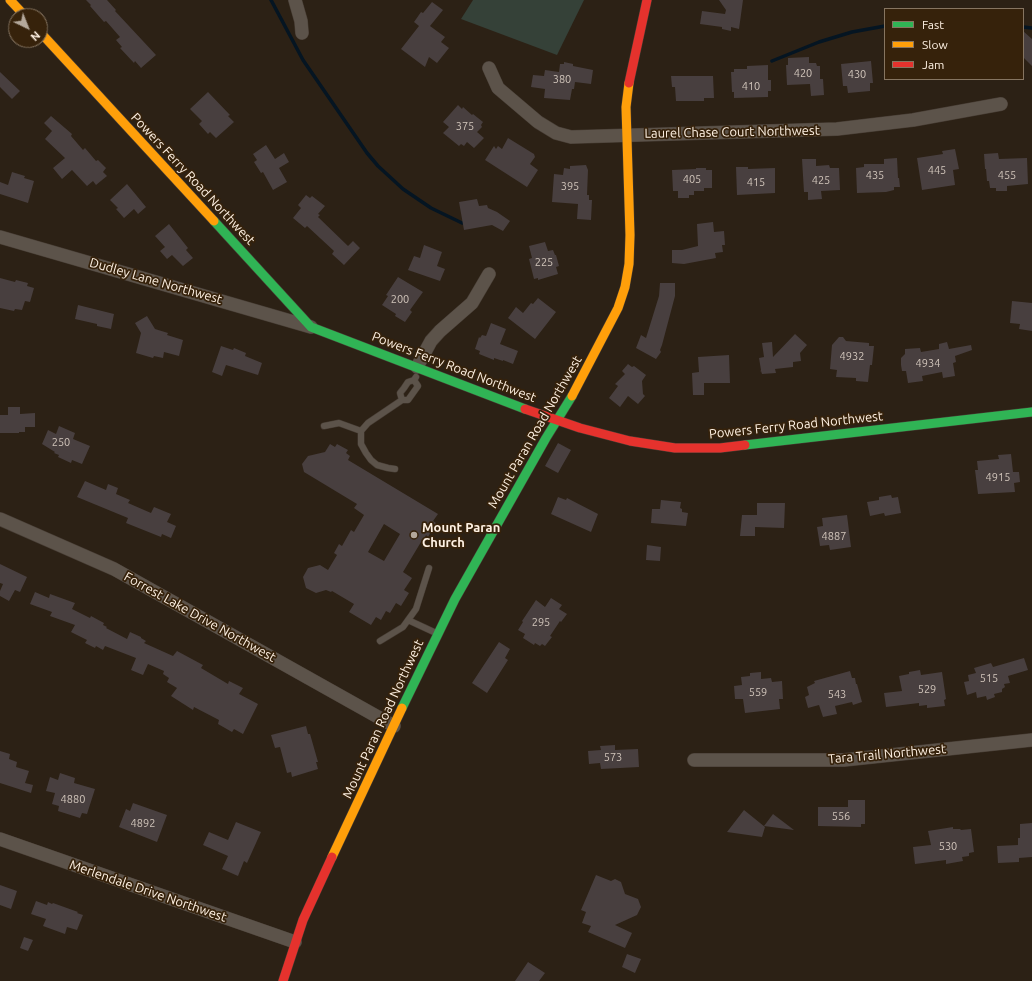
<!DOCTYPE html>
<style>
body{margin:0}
#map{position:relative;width:1032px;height:981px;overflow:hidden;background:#2c2115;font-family:Ubuntu,sans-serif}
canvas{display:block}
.legend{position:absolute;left:884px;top:8px;width:140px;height:72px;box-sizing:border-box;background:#36220b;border:1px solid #867561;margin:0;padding:5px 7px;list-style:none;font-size:12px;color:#fef1e3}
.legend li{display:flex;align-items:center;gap:8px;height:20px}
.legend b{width:20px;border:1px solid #867561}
.north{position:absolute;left:8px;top:8px;width:40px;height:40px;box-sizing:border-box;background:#36220b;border:1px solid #867561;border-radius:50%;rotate:137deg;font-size:11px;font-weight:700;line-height:16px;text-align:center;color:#fef1e3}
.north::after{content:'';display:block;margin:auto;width:14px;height:18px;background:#b4a89b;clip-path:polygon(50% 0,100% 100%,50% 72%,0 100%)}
</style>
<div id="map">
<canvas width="1032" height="981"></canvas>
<ul class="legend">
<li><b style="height:5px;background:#30b455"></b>Fast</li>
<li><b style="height:5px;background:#ff9f0a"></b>Slow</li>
<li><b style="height:5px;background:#e5322d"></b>Jam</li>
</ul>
<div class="north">N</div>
</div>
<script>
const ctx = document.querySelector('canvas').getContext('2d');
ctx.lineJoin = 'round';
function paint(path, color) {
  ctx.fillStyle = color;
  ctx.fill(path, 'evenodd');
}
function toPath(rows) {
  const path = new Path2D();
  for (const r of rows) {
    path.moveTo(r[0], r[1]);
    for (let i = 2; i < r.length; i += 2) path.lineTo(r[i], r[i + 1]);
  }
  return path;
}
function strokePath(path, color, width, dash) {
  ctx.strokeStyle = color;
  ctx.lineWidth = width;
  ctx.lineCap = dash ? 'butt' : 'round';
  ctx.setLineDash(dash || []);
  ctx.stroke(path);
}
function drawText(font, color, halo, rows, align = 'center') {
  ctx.font = font + ' Ubuntu,sans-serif';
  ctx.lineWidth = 3.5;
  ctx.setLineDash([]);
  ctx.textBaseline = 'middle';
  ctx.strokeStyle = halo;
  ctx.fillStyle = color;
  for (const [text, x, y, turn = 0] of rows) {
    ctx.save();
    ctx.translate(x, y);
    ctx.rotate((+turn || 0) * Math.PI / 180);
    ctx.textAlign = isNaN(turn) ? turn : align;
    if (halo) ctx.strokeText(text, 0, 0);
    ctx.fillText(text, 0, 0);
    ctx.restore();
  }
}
paint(toPath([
 [473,0,584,0,557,55,461,19]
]), '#354138');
strokePath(toPath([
 [271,0,303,60,367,153,378,166,403,189,431,208,462,223],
 [1023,27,1032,28],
 [772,61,819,42,852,32,885,26]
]), '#051522', 3.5);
paint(toPath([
 [86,0,107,0,116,10,115,11,156,55,141,68,135,61,134,63,120,48,122,47,116,40,120,37,106,21,104,22,90,6,91,5],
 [719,0,743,0,739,29,731,27,731,31,722,29,722,27,700,24,702,11,725,14,726,10],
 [432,2,443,10,430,26,445,37,441,42,449,48,437,63,429,57,425,67,401,49,419,26,414,22,421,12,423,13],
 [1023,31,1032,39,1032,66,1023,57],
 [809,57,809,63,816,63,817,66,820,66,820,79,823,79,824,95,811,96,810,84,787,85,786,65,788,65,788,58],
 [871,61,873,83,870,83,870,91,848,93,847,86,843,86,841,64],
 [564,62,573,64,573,66,593,70,591,84,575,82,574,89,572,89,570,100,544,98,545,89,531,87,533,75,544,76,545,70,559,72,560,64,564,64],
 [768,65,768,80,771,80,771,91,768,91,768,97,734,98,734,92,732,92,731,72,734,72,734,69,747,69,747,66],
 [0,72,20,91,12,99,0,87],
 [671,76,713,76,714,98,704,98,704,101,676,101,675,87,672,87],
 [208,92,230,115,228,116,234,122,216,138,210,132,208,134,199,124,202,121,190,109],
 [458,105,462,109,463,107,472,115,473,114,483,122,481,125,482,127,477,132,484,138,474,148,467,142,464,146,461,144,459,146,443,133,449,127,443,122],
 [51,116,72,134,71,136,83,150,85,148,96,161,98,160,106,168,103,172,107,176,96,185,93,181,87,186,72,170,62,179,53,168,65,158,45,139,52,131,44,123],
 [508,138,534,154,535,157,530,164,538,170,527,187,485,160,494,146,496,149,498,146,502,149],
 [266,145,275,159,284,153,289,162,279,168,287,182,273,190,263,172,261,173,254,162,257,160,253,154],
 [955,149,959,169,953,170,955,185,922,190,917,158,943,154,942,151],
 [998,153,999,159,1027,158,1028,184,1007,186,1007,191,996,191,996,188,990,188,989,181,987,181,986,169,985,169,984,154],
 [897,158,898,178,899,178,900,187,894,187,894,190,886,192,857,193,856,168,864,167,864,164,884,164,884,159],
 [802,159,816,159,816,166,829,165,830,168,839,168,840,190,821,191,822,199,808,200,808,192,804,192],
 [586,165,588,170,587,195,589,195,589,200,592,200,591,220,577,219,578,204,552,202,554,174,563,175,564,168,570,169,570,166],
 [736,167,748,167,748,169,775,168,775,193,737,195],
 [696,168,706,168,706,170,712,170,712,188,704,188,704,191,694,191,694,195,689,195,689,198,678,198,678,191,673,191,672,170,696,169],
 [12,172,25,176,24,178,34,181,28,203,0,194,0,182,8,185],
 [127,184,146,207,138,214,134,209,124,218,116,209,118,208,110,200],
 [306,195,310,198,312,196,325,206,318,214,320,215,318,217,348,246,353,241,360,248,344,265,332,254,334,251,307,226,305,228,293,218,301,208,298,205],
 [477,199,479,206,487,205,488,208,497,212,510,221,503,231,492,225,464,230,459,202],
 [713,222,714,232,724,231,725,245,722,245,723,252,715,253,716,258,684,264,672,263,672,250,682,250,698,246,697,224],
 [169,224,188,248,186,250,193,258,183,266,172,255,167,259,160,251,165,247,155,236],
 [545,242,548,251,553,250,555,255,556,255,559,266,556,267,558,274,538,280,538,278,534,279,529,259,532,258,529,246],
 [424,245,442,252,437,266,445,269,440,281,408,270,414,256,420,258],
 [398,277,423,292,410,310,412,312,405,322,395,316,396,314,382,305,388,296,386,295],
 [0,278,15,282,16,280,28,283,27,286,34,288,30,302,25,301,22,310,15,309,14,311,0,308],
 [660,283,675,283,675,296,662,345,660,350,661,352,656,359,636,348,641,335,646,338,659,296],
 [538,298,556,312,535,339,508,318,516,307,523,313,531,303,533,304],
 [1012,301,1032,303,1032,331,1019,329,1020,324,1010,323],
 [78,305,114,314,111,329,97,326,97,324,75,319],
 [147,316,155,329,168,333,167,335,183,340,179,356,164,352,163,358,154,356,153,358,136,353,141,333,135,323],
 [491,323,506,329,500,344,518,351,513,364,503,360,503,361,494,358,494,360,479,354,480,351,475,349,479,337,480,338,482,335,486,336],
 [795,334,807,345,800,353,801,361,793,362,793,367,775,369,776,373,762,374,761,371,760,372,761,370,759,358,764,357,762,343,772,342,773,357],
 [839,337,843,337,846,341,869,343,869,346,874,346,872,365,870,365,868,382,856,381,856,378,836,377,837,370,830,369,832,345],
 [947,342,949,349,971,345,972,350,955,356,956,362,953,363,955,376,943,378,942,372,922,376,923,381,908,383,906,371,902,371,901,365,901,358,905,354,905,349,920,348,921,352,939,349,939,344],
 [221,346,233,350,234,348,246,353,245,356,262,363,258,375,226,365,222,376,212,372],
 [729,355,730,383,704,383,704,395,693,395,692,373,699,372,698,357],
 [628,364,632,367,634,366,646,375,642,381,643,394,645,396,638,404,628,396,620,407,609,398,618,386,615,384,625,374,622,371],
 [8,407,20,407,20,414,35,413,35,427,25,427,25,432,19,432,19,433,0,433,0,415,8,415],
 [59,426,75,433,73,439,90,446,82,464,72,460,71,463,58,457,59,455,54,453,55,452,42,444,48,430,56,434],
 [558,443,571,450,558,473,545,466],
 [330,444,335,447,337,444,348,450,346,453,350,456,348,460,438,514,433,521,436,523,428,537,426,535,422,543,421,542,403,572,412,578,404,590,409,593,401,606,396,603,390,613,386,611,381,620,376,617,371,625,349,612,354,604,332,591,331,592,326,590,316,593,306,588,303,577,308,568,320,565,328,570,337,555,334,553,339,544,342,546,351,530,354,532,364,515,354,508,357,504,304,472,302,464,308,456,325,452],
 [384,524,400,534,384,561,368,552],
 [1011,454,1013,472,1019,472,1020,482,1014,483,1015,492,978,494,975,470,978,470,977,461,999,459,998,455],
 [85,481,106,490,108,484,118,488,116,494,130,500,128,503,151,513,154,507,171,514,167,522,176,526,171,538,162,534,161,537,126,523,128,518,77,497],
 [891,495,892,498,898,497,901,513,885,516,884,513,870,516,867,502,879,500,879,497],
 [558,497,566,500,567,498,598,514,591,532,551,514],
 [661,500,681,502,680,508,682,509,682,512,688,513,686,526,651,523,652,509,660,509],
 [757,503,785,503,784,528,755,527,755,536,740,536,742,515,757,515],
 [847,515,851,547,830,550,829,545,820,546,817,527,823,526,822,518],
 [647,545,661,547,660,561,646,560],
 [0,564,27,577,20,592,15,590,9,601,0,596,0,591,3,584,0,583],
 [35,592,49,598,50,594,75,603,72,609,90,618,91,616,104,623,103,625,107,627,106,628,127,639,130,632,141,637,141,638,146,641,144,643,173,656,177,651,203,665,201,668,228,684,229,681,243,688,239,694,258,704,243,734,234,729,232,732,218,724,219,720,194,707,193,710,171,696,177,688,167,682,169,678,163,674,164,671,148,664,143,675,131,670,136,658,105,646,103,650,96,646,95,648,85,643,87,640,71,632,75,625,50,616,52,612,30,604],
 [551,598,562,605,559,609,567,614,561,622,560,621,550,636,552,637,545,646,542,644,540,646,535,643,534,645,523,638,525,634,518,630,523,622,522,621,536,600,545,607],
 [499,642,510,649,505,658,508,660,487,693,472,683],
 [1024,658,1028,670,1008,676,1010,683,1004,684,1005,687,1002,689,1002,692,994,694,995,697,987,700,986,696,977,698,976,692,967,695,964,682,969,681,968,675,976,673,974,668,991,663,993,667],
 [920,670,921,675,942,672,946,699,944,700,945,706,927,708,927,705,919,706,919,703,886,707,884,693,902,691,899,676,909,674,909,672],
 [850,671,852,678,855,678,856,684,857,684,862,702,853,705,852,702,835,706,837,714,823,717,819,705,808,708,805,697,809,695,807,687,815,683,814,681],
 [761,672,761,679,771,678,772,682,782,681,783,699,779,699,780,709,745,713,743,699,735,699,734,686,742,685,741,677,750,676,750,673],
 [306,726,308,734,310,734,318,762,316,762,318,769,292,777,291,772,287,773,280,747,275,748,271,735],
 [615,745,615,750,638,749,639,767,601,769,600,763,589,764,588,751,601,750,600,746],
 [0,751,10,754,9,759,17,762,16,767,29,771,25,783,33,785,31,793,0,783],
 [60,773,75,778,74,783,95,789,87,814,82,813,80,818,58,811,59,806,52,804,55,793,46,791,50,777,58,780],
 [848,800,865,800,865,824,861,824,861,827,818,826,818,807,848,807],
 [133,803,167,815,157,842,119,827,126,809,130,811],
 [744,810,765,827,762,837,727,832],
 [773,814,794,830,764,826],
 [236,822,261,832,247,863,244,861,238,876,222,869,228,856,203,845,209,832,228,840],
 [1032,823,1032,857,1019,858,1019,862,998,863,997,846,1018,845,1018,838,1020,838,1020,824],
 [953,827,953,829,960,829,961,830,971,829,974,852,969,853,969,856,962,857,963,861,946,864,946,860,915,864,913,847,931,845,928,831],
 [596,875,611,881,615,879,621,882,625,894,638,899,641,907,637,915,615,925,632,933,625,948,588,932,591,926,582,923,586,912,581,910],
 [0,885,17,891,11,909,0,905],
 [36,901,47,905,48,902,52,904,53,903,78,912,77,913,83,915,77,930,67,927,65,934,43,926,46,919,31,914],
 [24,937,33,940,28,951,20,948],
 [627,954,641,959,635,973,622,967],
 [528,962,545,973,539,981,515,981]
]), '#483f3f');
const lane = toPath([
 [402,400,400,393,404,388,408,382,414,380,416,377],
 [324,426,339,423,361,431],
 [395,469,388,468,377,465,371,460,366,453,361,444,361,431,368,423,402,400,408,400,418,386,414,380],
 [408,620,436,633],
 [380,641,403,627,416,609,429,568]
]);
const street = toPath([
 [295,0,301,21,302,33],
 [489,68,498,88,538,122,556,133,571,137,837,129,913,120,1001,104],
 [0,237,311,327],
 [417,367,431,341,440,331,472,303,489,274],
 [0,519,114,569,394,726],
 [694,760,844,760,1032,740],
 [0,839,295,942]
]);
const fast = toPath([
 [214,221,311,327,525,409],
 [745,445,1032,412],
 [402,708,455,599,546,438,572,396]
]);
const slow = toPath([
 [10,0,25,16],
 [40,32,214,221],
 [572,396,618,308,625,287,629,264,630,235,626,107,629,83],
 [332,857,402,708]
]);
const jam = toPath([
 [629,83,647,0],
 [525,409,580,428,630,441,675,448,720,448,745,445],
 [283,981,303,920,332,857]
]);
strokePath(lane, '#473d34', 7);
strokePath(street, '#473d34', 14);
strokePath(fast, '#473d34', 10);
strokePath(slow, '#473d34', 10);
strokePath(jam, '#473d34', 10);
strokePath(lane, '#5c534a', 6);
strokePath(street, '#5c534a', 13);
strokePath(fast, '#30b455', 9);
strokePath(slow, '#ff9f0a', 9);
strokePath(jam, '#e5322d', 9);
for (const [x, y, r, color] of [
 [414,535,4,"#b4a89b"]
]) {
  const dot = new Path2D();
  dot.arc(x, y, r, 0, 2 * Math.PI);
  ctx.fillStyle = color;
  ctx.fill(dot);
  strokePath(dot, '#36220b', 1.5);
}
drawText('11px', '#d0c4ba', null, [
 ["420",803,73],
 ["430",857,74],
 ["380",562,79],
 ["410",751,86],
 ["375",465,126],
 ["445",937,170],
 ["435",875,175],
 ["455",1007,175],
 ["405",692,179],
 ["425",821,180],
 ["415",756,182],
 ["395",570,186],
 ["225",544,262],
 ["200",400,299],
 ["4932",852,356],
 ["4934",928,363],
 ["250",61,442],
 ["4915",998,477],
 ["4887",834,536],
 ["295",541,622],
 ["515",989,678],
 ["529",927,689],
 ["559",758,692],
 ["543",837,694],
 ["573",613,757],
 ["4880",73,799],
 ["556",841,816],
 ["4892",143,823],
 ["530",948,846]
]);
drawText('13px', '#fef1e3', '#36220b', [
 ["Laurel Chase Court Northwest",732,132,-1],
 ["Powers Ferry Road Northwest",193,179,47],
 ["Dudley Lane Northwest",156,281,16],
 ["Powers Ferry Road Northwest",454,367,21],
 ["Powers Ferry Road Northwest",796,425,-6],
 ["Mount Paran Road Northwest",535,432,-60],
 ["Forrest Lake Drive Northwest",200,617,29],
 ["Mount Paran Road Northwest",383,719,-65],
 ["Tara Trail Northwest",887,754,-5],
 ["Merlendale Drive Northwest",148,891,19]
]);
drawText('bold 13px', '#fef1e3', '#36220b', [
 ["Mount Paran",422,528],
 ["Church",422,543]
], 'left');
</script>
